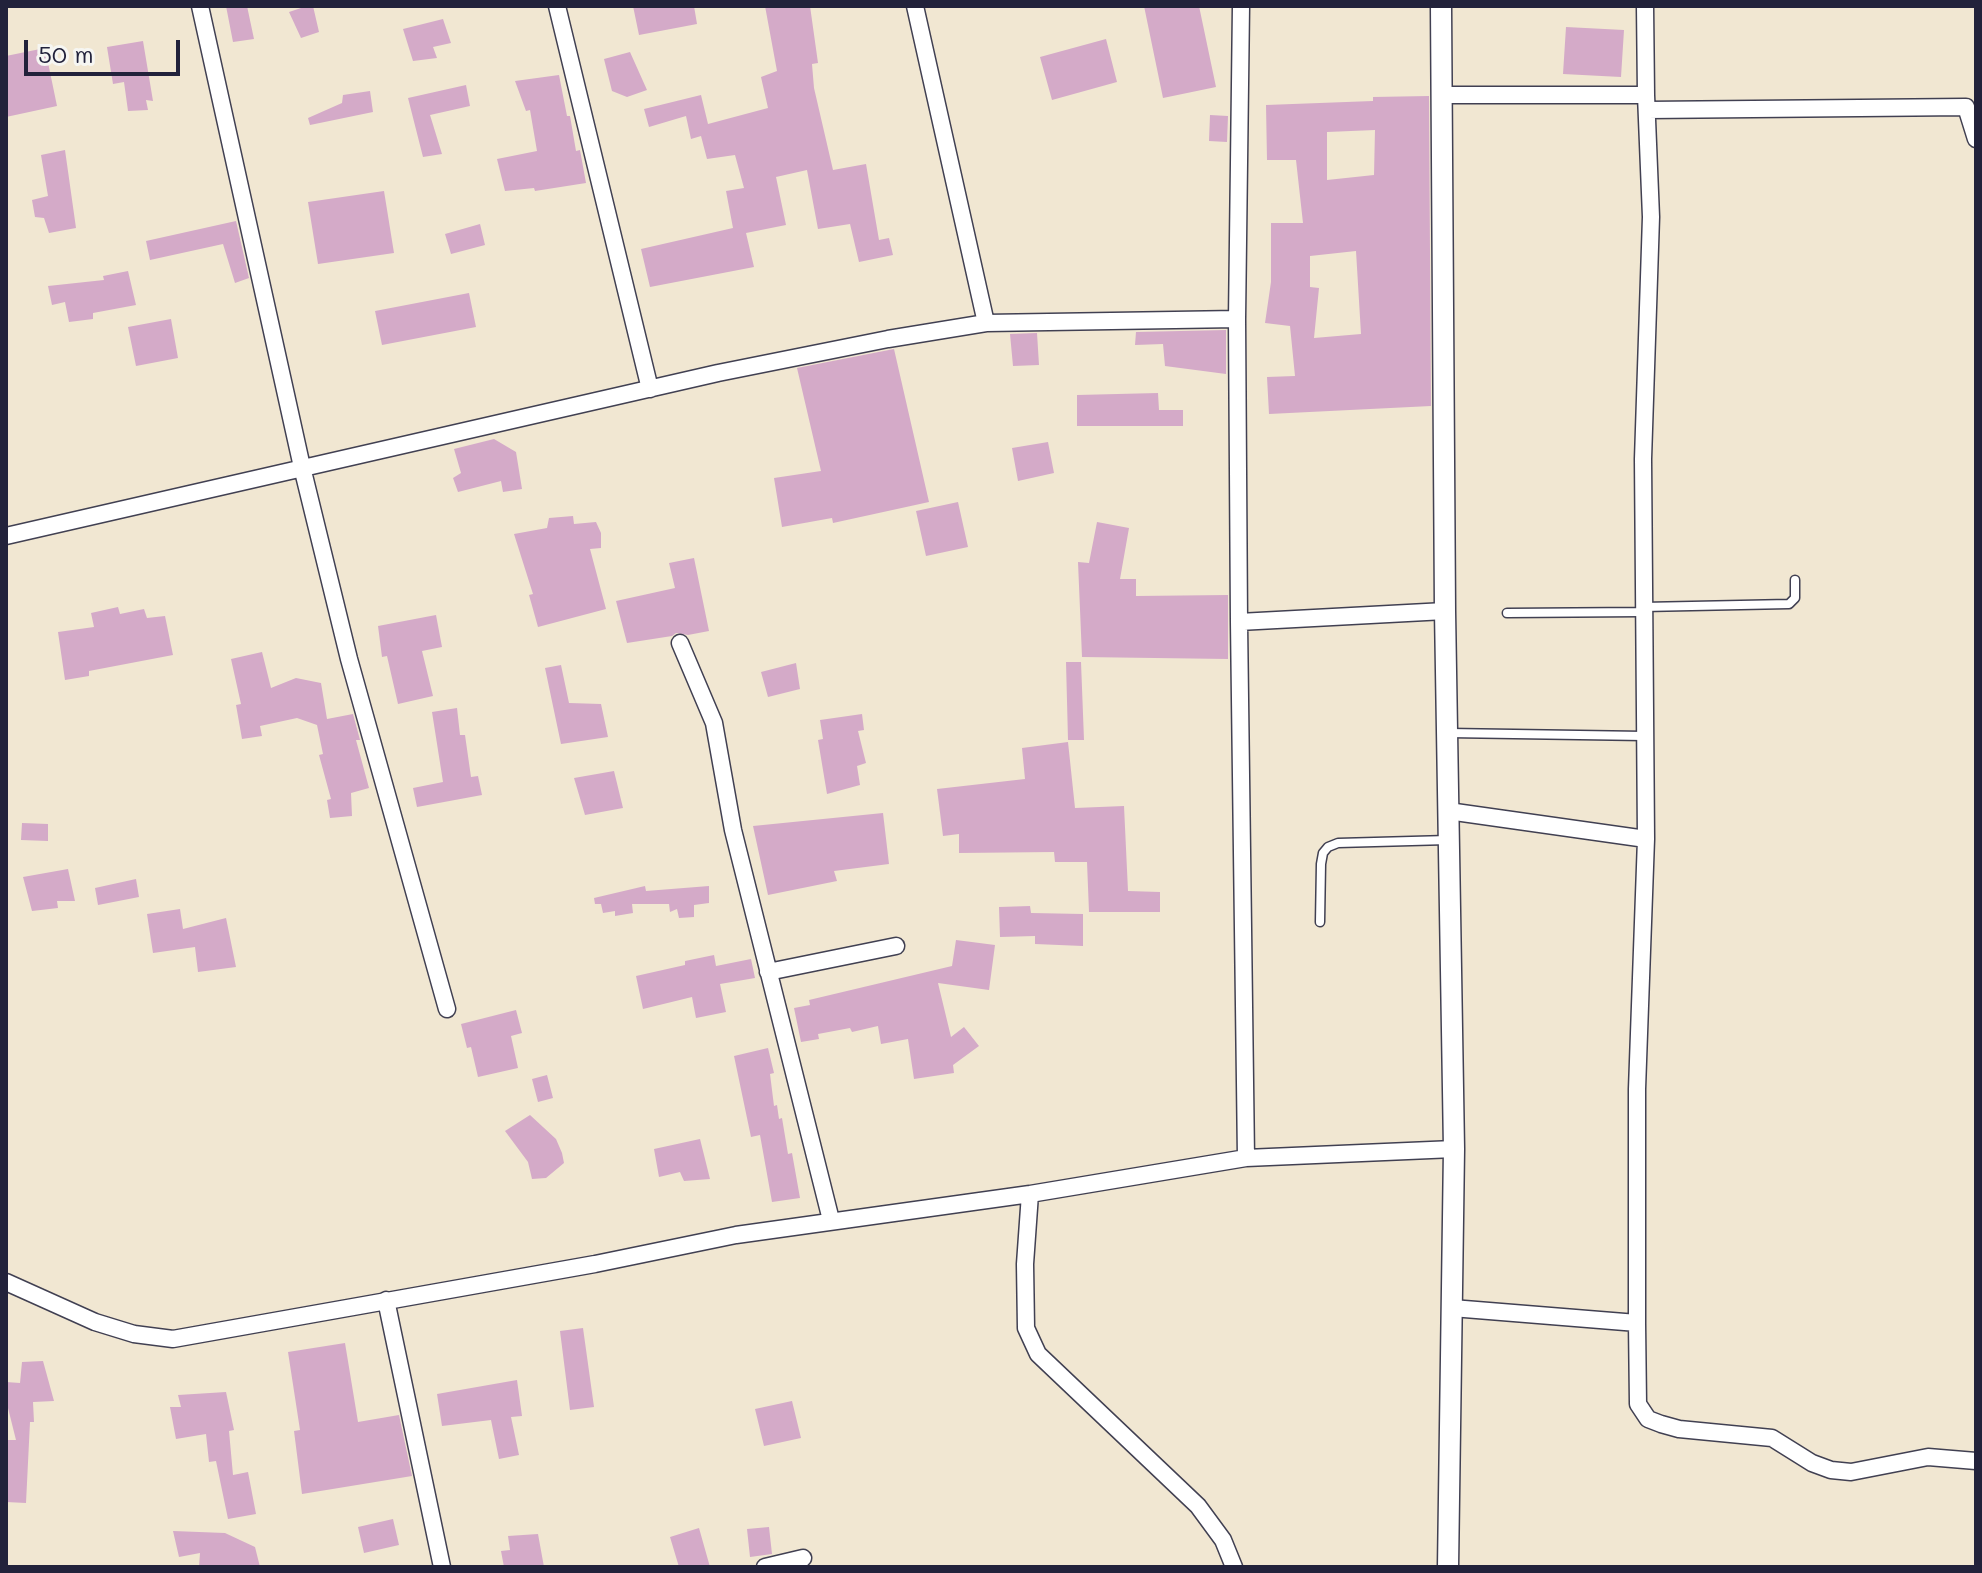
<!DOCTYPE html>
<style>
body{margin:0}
#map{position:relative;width:1982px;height:1573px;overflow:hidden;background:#f1e7d2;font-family:Mali,sans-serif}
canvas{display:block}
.frame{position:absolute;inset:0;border:8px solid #22223b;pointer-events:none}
.scale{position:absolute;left:24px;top:40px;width:156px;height:36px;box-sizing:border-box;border:4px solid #22223b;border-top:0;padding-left:10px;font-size:24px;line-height:28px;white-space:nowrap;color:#22223b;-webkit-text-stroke:6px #f6f6f2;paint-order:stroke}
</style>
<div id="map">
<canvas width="1982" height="1573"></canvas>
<div class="frame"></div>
<div class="scale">50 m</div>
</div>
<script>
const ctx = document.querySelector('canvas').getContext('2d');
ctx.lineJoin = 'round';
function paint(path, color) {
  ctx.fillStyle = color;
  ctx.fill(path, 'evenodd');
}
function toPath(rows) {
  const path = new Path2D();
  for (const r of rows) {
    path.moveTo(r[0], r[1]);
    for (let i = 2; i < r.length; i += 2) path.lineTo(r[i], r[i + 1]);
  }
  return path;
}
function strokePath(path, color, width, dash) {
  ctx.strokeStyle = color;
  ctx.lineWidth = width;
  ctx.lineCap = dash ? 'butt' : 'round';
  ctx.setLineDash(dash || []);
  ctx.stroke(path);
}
paint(toPath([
 [226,6,247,6,254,39,233,42],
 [307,6,313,6,319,32,301,38,289,12],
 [633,6,694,6,697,24,639,35],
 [765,6,810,6,818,63,812,64,814,88,833,170,866,164,879,240,889,238,893,255,859,262,850,224,818,229,807,170,776,177,786,225,746,233,754,267,650,287,641,249,733,228,726,191,744,188,735,155,707,159,701,136,691,139,686,116,649,127,644,109,701,95,708,124,768,108,761,77,777,71],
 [1144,6,1199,6,1216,87,1163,98],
 [443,19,451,43,433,47,437,58,413,61,403,29],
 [1566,27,1624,30,1621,77,1563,74],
 [1106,39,1117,82,1052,100,1040,57],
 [143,41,153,101,146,100,148,110,128,111,124,82,113,84,107,47],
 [45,48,57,106,6,117,6,56],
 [630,52,647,90,627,97,612,91,604,59],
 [559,75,567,116,570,116,576,151,580,150,586,183,535,191,534,188,505,191,497,159,537,151,530,110,526,111,515,81],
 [466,85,470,106,430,115,442,154,423,157,408,98],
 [370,91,373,112,310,125,308,118,342,103,343,95],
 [1429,96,1431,406,1269,414,1267,377,1295,376,1290,326,1265,323,1271,282,1271,223,1303,223,1296,160,1267,160,1266,105,1373,101,1373,97],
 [1375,130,1374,175,1327,180,1327,132],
 [1356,251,1361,334,1314,338,1319,288,1310,287,1310,256],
 [1210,115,1228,116,1227,142,1209,141],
 [65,150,76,228,49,233,44,218,35,217,32,200,48,196,41,155],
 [384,191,394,253,318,264,308,202],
 [236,221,249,278,235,283,223,244,150,260,146,241],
 [480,224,485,245,451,254,445,234],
 [128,271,136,305,93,313,93,319,69,322,65,302,52,305,48,286,104,280,103,276],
 [469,293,476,327,382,345,375,311],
 [171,319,178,358,136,366,128,327],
 [1226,330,1226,374,1165,366,1163,344,1135,345,1136,332],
 [1037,333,1039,365,1013,366,1010,334],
 [894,349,929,502,833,523,832,518,782,527,774,478,821,471,797,368],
 [1158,393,1159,410,1183,410,1183,426,1077,426,1077,395],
 [494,439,516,452,522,489,503,492,501,481,458,492,453,478,461,473,454,449],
 [1048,442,1054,473,1018,481,1012,448],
 [958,502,968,547,926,556,916,511],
 [573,516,574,524,596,522,601,533,601,548,590,549,606,609,538,627,529,595,533,594,514,534,547,528,549,518],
 [1097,522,1129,528,1120,579,1136,579,1136,596,1228,595,1228,659,1082,657,1078,562,1089,563],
 [694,558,709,631,688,635,676,633,672,636,627,643,616,601,675,588,669,563],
 [118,607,120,614,144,609,147,618,165,616,173,655,89,671,89,676,65,680,58,632,94,627,91,613],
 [436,615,442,647,422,651,433,696,398,704,387,656,382,657,378,626],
 [262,652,271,688,296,678,321,683,327,719,353,714,360,740,356,740,369,788,351,793,352,816,330,818,327,800,331,799,319,755,323,754,317,725,297,718,260,726,262,736,242,739,236,705,241,704,231,659],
 [1066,662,1081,662,1084,740,1068,740],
 [796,663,800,689,768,697,761,672],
 [561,665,569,703,601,704,608,737,561,744,545,668],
 [457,708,460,735,465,735,471,777,478,776,482,795,417,807,413,788,443,782,432,712],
 [862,714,864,730,858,731,866,763,857,766,860,785,827,794,818,740,823,739,820,720],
 [1068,742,1075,808,1124,806,1128,891,1160,892,1160,912,1089,912,1087,862,1055,862,1054,852,959,853,959,834,943,836,937,789,1025,779,1022,748],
 [614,771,623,808,585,815,574,778],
 [883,813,889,864,834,871,837,881,768,895,753,826],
 [22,823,48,824,48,841,21,840],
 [68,869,75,901,57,901,58,908,32,911,23,877],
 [136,879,139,897,98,905,95,888],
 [645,886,646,891,709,886,709,903,694,905,694,917,679,918,677,909,670,912,669,904,632,904,633,913,615,916,615,911,603,913,601,904,595,904,594,898],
 [1030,906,1031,913,1083,914,1083,946,1035,944,1035,936,1000,937,999,907],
 [180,909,183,929,226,918,236,967,198,972,195,947,153,953,147,914],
 [956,940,995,945,989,990,938,983,951,1037,964,1027,979,1046,953,1065,954,1073,914,1079,908,1039,881,1044,878,1026,852,1032,850,1028,818,1034,819,1039,801,1042,794,1008,810,1005,809,1000,952,966],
 [714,955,716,966,751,959,755,978,720,984,726,1012,696,1018,692,997,643,1009,636,976,685,965,685,961],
 [516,1010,522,1033,511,1036,518,1068,478,1077,471,1047,467,1048,461,1024],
 [768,1048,774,1073,770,1074,774,1106,777,1105,779,1119,782,1118,788,1154,792,1153,800,1198,772,1202,760,1135,751,1137,734,1056],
 [547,1075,553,1098,538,1102,532,1079],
 [530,1115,556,1139,562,1153,564,1163,546,1178,532,1179,528,1162,505,1131],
 [700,1139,710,1179,684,1181,680,1172,659,1177,654,1149],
 [583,1328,594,1407,570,1410,560,1331],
 [345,1343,358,1422,399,1415,412,1476,302,1494,294,1431,300,1430,288,1352],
 [43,1361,54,1401,33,1402,34,1422,30,1422,26,1503,6,1502,6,1440,16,1440,6,1400,6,1382,20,1383,22,1362],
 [517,1380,522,1416,511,1417,519,1455,499,1459,491,1420,442,1426,437,1394],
 [226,1392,234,1430,229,1431,233,1475,248,1472,256,1514,228,1519,216,1461,209,1462,206,1434,176,1439,170,1407,181,1407,178,1395],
 [792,1401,801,1438,764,1446,755,1409],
 [393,1519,399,1545,364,1553,358,1527],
 [769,1527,772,1554,750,1557,747,1529],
 [699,1528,710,1567,679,1567,670,1537],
 [173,1531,225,1533,255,1547,260,1567,199,1567,200,1553,179,1557],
 [538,1534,544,1567,504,1567,501,1551,510,1550,508,1536]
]), '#d4aac8');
const service = toPath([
 [1643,607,1789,604,1795,598,1795,580],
 [1507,613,1642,612],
 [1449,733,1644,736],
 [1320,922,1321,864,1323,853,1328,847,1338,843,1448,840]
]);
const minor = toPath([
 [200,6,302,467,349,659,447,1009],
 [557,6,650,389],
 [915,6,986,323],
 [1645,6,1646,95],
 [1444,95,1646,95,1651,217,1643,459,1646,839],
 [1647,110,1966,107,1976,139],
 [6,536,718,373,888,339,986,323,1237,319],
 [1239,622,1237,319,1241,6],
 [680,643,714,723,733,830,831,1220],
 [1448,811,1646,839,1637,1089,1637,1323],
 [768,972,896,946],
 [1246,1158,1239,622,1445,611],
 [1030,1194,1025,1264,1026,1328,1038,1354,1198,1506,1223,1540,1234,1567],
 [6,1282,95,1322,134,1334,173,1339,595,1264,736,1235,1030,1194,1246,1158,1454,1149],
 [386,1300,442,1567],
 [1452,1308,1637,1323,1638,1404,1648,1419,1661,1424,1679,1429,1772,1438,1812,1463,1831,1470,1851,1472,1928,1457,1976,1461],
 [765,1567,803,1558]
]);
const tertiary = toPath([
 [1441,6,1445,611,1454,1149,1448,1567]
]);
strokePath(service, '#414052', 11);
strokePath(minor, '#414052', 19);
strokePath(tertiary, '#414052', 23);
strokePath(service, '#fff', 8);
strokePath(minor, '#fff', 16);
strokePath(tertiary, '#fff', 20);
</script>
